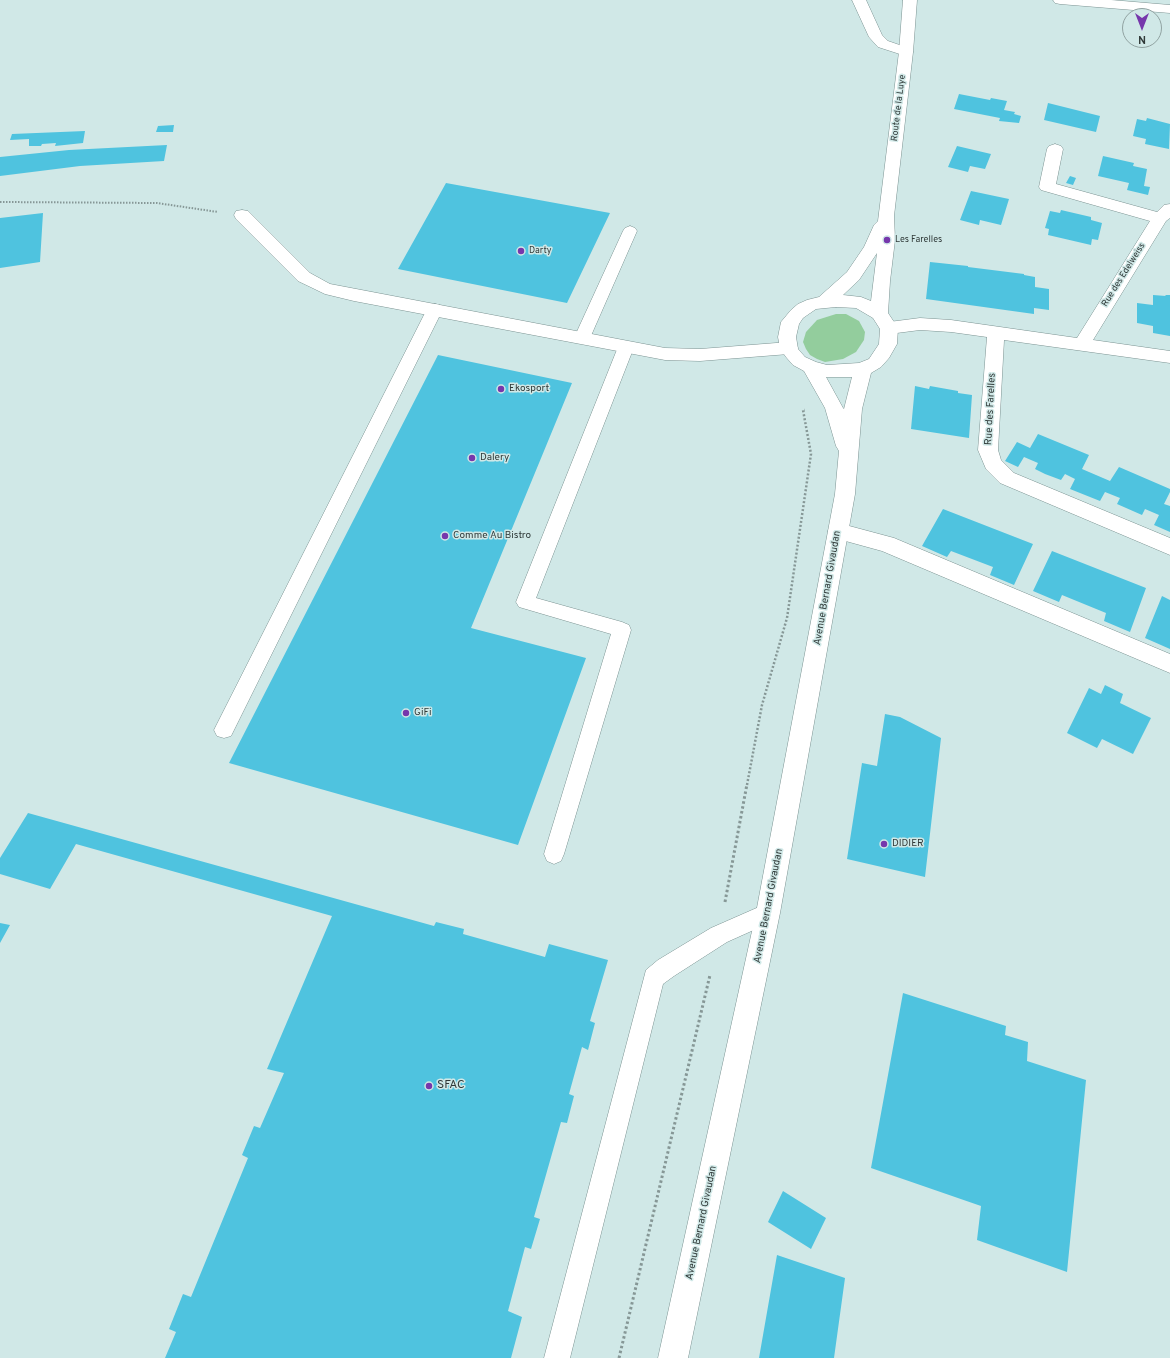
<!DOCTYPE html>
<style>
body{margin:0}
#map{position:relative;width:1170px;height:1358px;overflow:hidden;background:#d0e8e7;font-family:Overpass,sans-serif}
canvas{display:block}
.north{position:absolute;left:1122px;top:8px;width:40px;height:40px;box-sizing:border-box;background:#d0e8e7;border:1px solid #90a2a1;border-radius:50%;rotate:180deg;font-size:11px;font-weight:700;line-height:16px;text-align:center;color:#303a39}
.north::after{content:'';display:block;margin:auto;width:14px;height:18px;background:#7637ac;clip-path:polygon(50% 0,100% 100%,50% 72%,0 100%)}
</style>
<div id="map">
<canvas width="1170" height="1358"></canvas>
<div class="north">N</div>
</div>
<script>
const ctx = document.querySelector('canvas').getContext('2d');
ctx.lineJoin = 'round';
function paint(path, color) {
  ctx.fillStyle = color;
  ctx.fill(path, 'evenodd');
}
function toPath(rows) {
  const path = new Path2D();
  for (const r of rows) {
    path.moveTo(r[0], r[1]);
    for (let i = 2; i < r.length; i += 2) path.lineTo(r[i], r[i + 1]);
  }
  return path;
}
function strokePath(path, color, width, dash) {
  ctx.strokeStyle = color;
  ctx.lineWidth = width;
  ctx.lineCap = dash ? 'butt' : 'round';
  ctx.setLineDash(dash || []);
  ctx.stroke(path);
}
function drawText(font, color, halo, rows, align = 'center') {
  ctx.font = font + ' Overpass,sans-serif';
  ctx.lineWidth = 3;
  ctx.setLineDash([]);
  ctx.textBaseline = 'middle';
  ctx.strokeStyle = halo;
  ctx.fillStyle = color;
  for (const [text, x, y, turn = 0] of rows) {
    ctx.save();
    ctx.translate(x, y);
    ctx.rotate((+turn || 0) * Math.PI / 180);
    ctx.textAlign = isNaN(turn) ? turn : align;
    if (halo) ctx.strokeText(text, 0, 0);
    ctx.fillText(text, 0, 0);
    ctx.restore();
  }
}
paint(toPath([
 [836,314,846,314,859,321,865,332,864,340,856,352,843,359,825,362,817,359,810,355,806,349,803,342,806,332,817,320]
]), '#93cd9d');
paint(toPath([
 [959,94,990,100,991,98,1007,101,1004,110,1015,112,1014,114,1021,116,1019,123,999,121,1000,118,954,109],
 [1048,103,1100,116,1096,132,1044,120],
 [1147,118,1170,124,1169,149,1145,144,1146,139,1133,136,1137,119,1146,121],
 [174,125,173,132,156,132,158,126],
 [85,131,83,143,55,146,56,143,42,144,41,146,29,146,29,139,10,140,12,134],
 [167,145,164,161,80,166,0,176,0,157,69,150],
 [957,146,991,154,985,169,970,166,968,172,948,167],
 [1103,156,1134,163,1133,166,1147,169,1144,186,1150,187,1148,195,1127,190,1129,183,1098,176],
 [1070,176,1076,178,1073,185,1066,183],
 [446,183,610,213,567,303,398,269],
 [971,191,1009,199,1001,225,980,220,979,225,960,220],
 [1061,210,1091,217,1091,220,1102,223,1098,240,1092,239,1091,245,1048,235,1049,229,1045,228,1050,211,1060,213],
 [43,213,40,262,0,268,0,218],
 [930,262,968,266,968,267,1024,274,1024,275,1035,277,1035,287,1049,289,1049,310,1034,308,1034,314,926,299],
 [1153,295,1166,296,1165,295,1170,295,1170,336,1153,333,1153,326,1137,323,1137,303,1153,305],
 [438,355,572,383,471,628,586,658,518,845,229,763],
 [915,386,929,389,930,386,958,391,958,393,972,395,969,438,911,429],
 [1038,434,1089,455,1082,469,1110,481,1119,467,1170,489,1170,492,1164,504,1170,506,1170,532,1154,525,1159,515,1145,509,1142,515,1117,504,1120,498,1105,492,1100,501,1070,489,1075,479,1065,474,1061,480,1045,474,1035,469,1038,463,1024,457,1018,467,1005,461,1017,442,1030,448],
 [943,509,1033,544,1014,585,990,575,993,567,951,551,947,557,922,546],
 [1052,551,1146,588,1130,632,1104,621,1106,613,1062,595,1059,602,1033,591],
 [1162,596,1170,600,1170,649,1145,638],
 [1105,685,1123,694,1120,703,1151,718,1133,754,1102,739,1097,748,1067,733,1089,688,1101,694],
 [885,714,900,717,941,738,925,877,847,859,862,763,877,766],
 [28,813,434,926,436,922,464,929,463,934,545,957,549,944,608,960,590,1021,595,1023,588,1050,582,1047,569,1094,574,1096,567,1123,561,1122,534,1217,540,1219,531,1249,525,1247,508,1311,522,1317,511,1358,165,1358,176,1332,169,1329,183,1294,191,1297,248,1158,242,1155,254,1126,260,1128,284,1073,267,1069,332,916,76,844,50,889,0,874,0,858],
 [0,923,10,925,0,943],
 [903,993,1006,1026,1005,1035,1028,1042,1027,1061,1086,1080,1067,1272,977,1240,981,1206,871,1168],
 [783,1191,826,1218,811,1249,768,1222],
 [777,1255,845,1278,834,1358,759,1358]
]), '#4fc3df');
const lane = toPath([
 [630,226,635,228,637,231,590,338,587,342,582,343,577,342,574,338,623,231,625,228,630,226],
 [435,304,440,305,443,309,231,736,224,738,217,736,214,730,217,724,427,309,430,305,435,304],
 [626,342,632,343,634,347,536,598,622,622,629,625,631,630,564,854,561,861,554,864,547,861,544,854,611,634,519,607,516,602,618,347,620,343,626,342],
 [768,903,776,906,779,913,776,920,727,942,674,976,663,984,570,1358,544,1358,646,970,658,960,711,928,768,903]
]);
const street = toPath([
 [852,0,866,0,882,35,888,41,911,49,913,52,911,55,906,56,878,47,869,37,852,0],
 [1053,0,1111,0,1170,5,1170,13,1060,4,1055,3,1053,0],
 [1055,144,1061,146,1063,149,1056,184,1157,212,1164,205,1170,204,1170,218,1166,221,1093,340,1170,351,1170,363,1004,340,998,450,1001,460,1014,473,1170,538,1170,555,1000,483,986,469,978,450,987,337,951,332,920,330,889,334,883,332,880,328,883,324,889,322,920,318,951,320,1077,338,1150,221,1041,190,1039,187,1047,149,1049,146,1055,144],
 [242,210,248,211,310,273,330,284,665,348,700,349,789,342,795,344,798,348,795,352,789,354,700,361,665,360,354,301,325,294,298,281,236,219,234,215,236,211,242,210],
 [838,523,894,538,1170,654,1170,673,882,551,831,537,828,531,831,525,838,523]
]);
const primary = toPath([
 [903,0,917,0,913,52,894,216,895,240,890,281,888,313,898,328,897,344,889,358,881,367,871,373,862,409,855,494,780,913,688,1358,658,1358,756,913,835,494,839,451,836,446,825,408,804,371,793,365,786,357,780,348,778,337,781,322,791,310,798,304,807,300,819,297,847,272,864,247,874,225,878,221,899,52,903,0],
 [877,253,871,301,861,297,843,295,859,280,877,253],
 [836,307,856,308,873,318,880,329,879,344,869,359,859,363,827,365,816,362,805,357,798,349,796,337,799,324,803,318,816,309,836,307],
 [826,377,852,377,844,409,843,408,826,377]
]);
strokePath(lane, '#7c9392', 1);
strokePath(street, '#7c9392', 1);
strokePath(primary, '#7c9392', 1);
strokePath(toPath([
 [0,202,157,203,218,212]
]), '#869796', 2, [1.5, 1.5]);
strokePath(toPath([
 [747,785,762,705,787,618,811,454,803,410,805,410]
]), '#869796', 2.5, [2, 2]);
strokePath(toPath([
 [725,902,747,784],
 [619,1358,710,975]
]), '#869796', 3, [2.5, 2.5]);
paint(lane, '#fff');
paint(street, '#fff');
paint(primary, '#fff');
for (const [x, y, r, color] of [
 [887,240,4,"#7637ac"],
 [521,251,4,"#7637ac"],
 [501,389,4,"#7637ac"],
 [472,458,4,"#7637ac"],
 [445,536,4,"#7637ac"],
 [406,713,4,"#7637ac"],
 [884,844,4,"#7637ac"],
 [429,1086,4,"#7637ac"]
]) {
  const dot = new Path2D();
  dot.arc(x, y, r, 0, 2 * Math.PI);
  ctx.fillStyle = color;
  ctx.fill(dot);
  strokePath(dot, '#d0e8e7', 1.5);
}
drawText('9px', '#303a39', '#d0e8e7', [
 ["Route de la Luye",899,108,-83],
 ["Rue des Edelweiss",1124,275,-58]
]);
drawText('9px', '#303a39', '#d0e8e7', [
 ["Les Farelles",895,240],
 ["Darty",529,251]
], 'left');
drawText('10px', '#303a39', '#d0e8e7', [
 ["Ekosport",509,389],
 ["Dalery",480,458],
 ["Comme Au Bistro",453,536],
 ["GiFi",414,713],
 ["DIDIER",892,844]
], 'left');
drawText('10px', '#303a39', '#d0e8e7', [
 ["Rue des Farelles",991,409,-87],
 ["Avenue Bernard Givaudan",828,588,-80],
 ["Avenue Bernard Givaudan",769,906,-79],
 ["Avenue Bernard Givaudan",702,1223,-78]
]);
drawText('12px', '#303a39', '#d0e8e7', [
 ["SFAC",437,1086]
], 'left');
</script>
